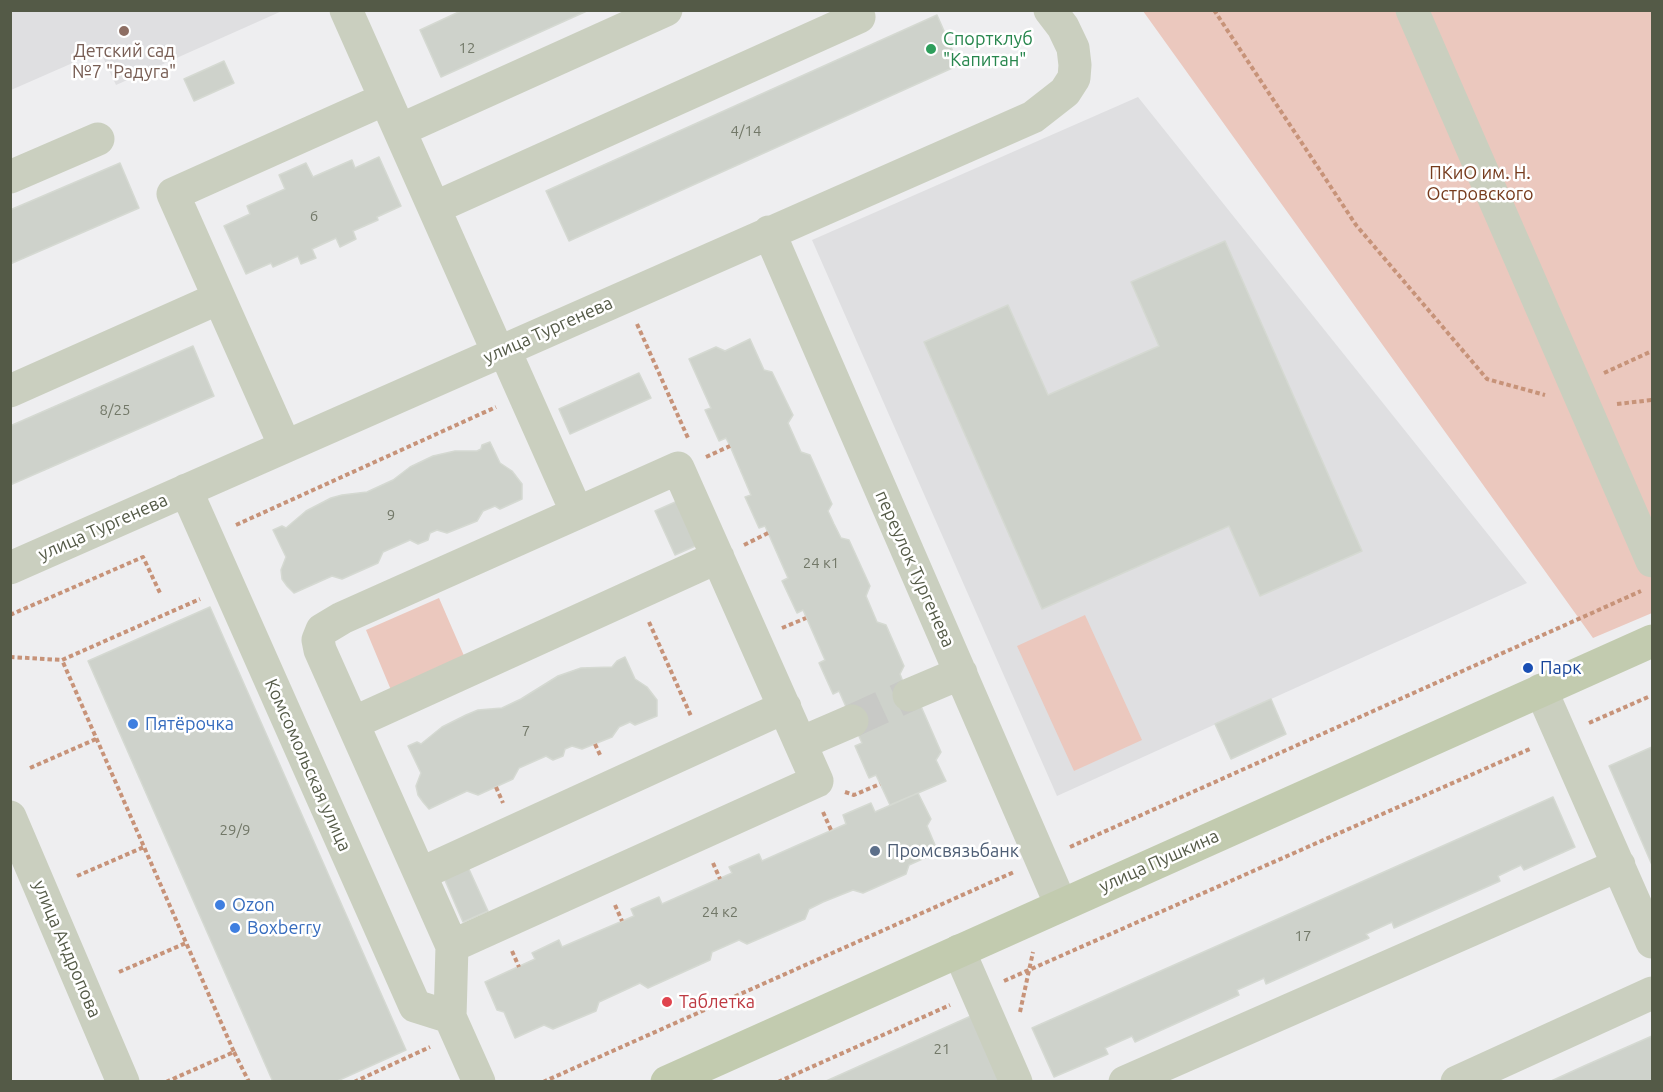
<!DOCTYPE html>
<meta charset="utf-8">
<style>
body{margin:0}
#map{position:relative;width:1663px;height:1092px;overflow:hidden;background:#eeeef0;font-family:Ubuntu,sans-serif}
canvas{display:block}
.frame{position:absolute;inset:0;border:12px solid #545a47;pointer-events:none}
</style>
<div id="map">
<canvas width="1663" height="1092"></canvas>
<div class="frame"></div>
</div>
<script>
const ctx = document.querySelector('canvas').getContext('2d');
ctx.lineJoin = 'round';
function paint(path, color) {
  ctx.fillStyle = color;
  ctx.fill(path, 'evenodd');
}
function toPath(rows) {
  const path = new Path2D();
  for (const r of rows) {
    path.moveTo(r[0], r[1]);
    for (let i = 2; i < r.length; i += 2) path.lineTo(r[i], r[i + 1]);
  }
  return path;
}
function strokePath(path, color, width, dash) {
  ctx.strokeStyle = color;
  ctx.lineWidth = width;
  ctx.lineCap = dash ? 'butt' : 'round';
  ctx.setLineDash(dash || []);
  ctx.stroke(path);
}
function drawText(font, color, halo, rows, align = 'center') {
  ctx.font = font + ' Ubuntu,sans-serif';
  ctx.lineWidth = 5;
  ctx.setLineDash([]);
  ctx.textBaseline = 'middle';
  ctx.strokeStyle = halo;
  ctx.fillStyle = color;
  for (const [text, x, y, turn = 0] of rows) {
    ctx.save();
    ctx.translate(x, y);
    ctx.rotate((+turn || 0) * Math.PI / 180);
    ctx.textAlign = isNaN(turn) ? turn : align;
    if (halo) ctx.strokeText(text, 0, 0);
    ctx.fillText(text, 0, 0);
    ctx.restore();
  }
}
paint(toPath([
 [11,10,282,10,282,11,116,85,100,51,11,90],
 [1138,97,1527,583,1057,796,812,240]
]), '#dfdfe1');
paint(toPath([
 [1143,11,1652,11,1652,613,1593,638],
 [439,598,465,658,391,690,366,630],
 [1085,615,1142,740,1074,771,1017,646]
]), '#ebc8be');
const building = toPath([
 [463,10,589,10,441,77,420,30,463,10],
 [937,15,959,65,569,241,546,191,937,15],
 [224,61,234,83,194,101,184,79,224,61],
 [379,157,401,206,377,217,378,220,353,231,356,239,340,247,336,238,312,249,316,258,301,264,298,256,273,267,271,263,246,274,224,226,250,214,247,206,285,189,279,175,306,163,313,177,352,160,355,168,379,157],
 [120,163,139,208,10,264,10,210,120,163],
 [1225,241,1362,551,1260,596,1229,526,1042,609,924,342,1008,305,1048,395,1159,346,1131,282,1225,241],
 [750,339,764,370,772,372,793,415,788,423,801,452,810,455,832,504,828,511,834,524,841,538,849,540,870,586,866,596,877,622,886,625,904,666,900,674,911,702,920,704,941,752,936,760,946,781,890,805,876,775,869,778,855,746,862,743,839,691,833,694,819,663,825,660,803,610,797,613,782,581,788,578,765,526,759,528,745,497,751,495,730,446,726,438,719,441,705,410,711,408,689,359,716,347,725,351,750,339],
 [193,346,214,396,10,485,10,426,193,346],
 [639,373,651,398,570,434,559,409,639,373],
 [490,442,500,463,512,471,522,484,522,499,500,509,495,506,483,511,477,521,447,533,437,530,430,533,428,540,418,544,410,540,383,552,378,563,342,579,332,576,294,593,287,586,282,579,281,570,286,557,273,530,282,526,286,528,306,511,331,498,342,495,367,492,393,480,410,467,433,456,455,451,477,451,481,449,482,445,490,442],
 [682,499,702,543,675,555,655,511,682,499],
 [210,607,406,1050,335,1082,273,1082,88,661,210,607],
 [625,657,635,679,647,687,657,700,657,716,635,725,630,722,619,727,612,737,582,749,572,746,565,749,563,756,553,760,546,756,519,768,513,779,478,795,467,791,429,809,423,802,418,795,416,786,421,773,408,746,417,742,421,744,442,727,466,715,478,710,502,708,521,699,558,676,581,668,612,667,617,661,625,657],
 [1271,699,1286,734,1231,759,1215,724,1271,699],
 [1652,747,1652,865,1609,766,1652,747],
 [918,793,931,819,927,826,938,852,909,865,906,874,863,893,853,890,823,902,809,909,805,919,747,944,739,940,712,952,710,960,648,988,640,983,625,990,599,1002,596,1011,553,1029,544,1025,515,1038,504,1012,497,1010,485,982,535,959,532,953,559,940,562,947,634,916,631,909,659,897,662,904,732,873,729,867,759,854,762,861,798,845,846,824,843,815,871,803,875,812,918,793],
 [1553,797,1575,847,1524,870,1521,865,1498,876,1500,881,1394,928,1392,922,1366,934,1369,938,1266,984,1264,978,1237,990,1239,995,1135,1042,1132,1036,1105,1048,1108,1054,1054,1077,1032,1028,1553,797],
 [468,867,488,911,463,922,444,878,468,867],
 [971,1016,1000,1082,824,1082,971,1016],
 [1652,1036,1652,1082,1549,1082,1584,1066,1652,1036]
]);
paint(building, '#ced2cb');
strokePath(building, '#d5d9d2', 1.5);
strokePath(toPath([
 [852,721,909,695]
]), '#c8c9c6', 33, [33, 16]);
strokePath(toPath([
 [1214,10,1356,225,1487,379,1545,395],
 [637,324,688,438],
 [1604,373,1652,351],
 [1617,404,1652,400],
 [706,457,730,446],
 [236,525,496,407],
 [744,545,768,533],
 [10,615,143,557,161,595],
 [649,622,691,716],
 [782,628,806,618],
 [10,657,62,660],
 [1589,723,1648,697],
 [595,744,601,757],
 [30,768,96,739],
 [496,787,503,803],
 [845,792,854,795,880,784],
 [823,812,831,830],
 [1070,847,1641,591],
 [713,863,720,879],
 [77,876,144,847],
 [615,905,622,921],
 [512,951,519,967],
 [119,972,186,943],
 [1004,981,1532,748],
 [1020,1012,1033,952],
 [234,1052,249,1082],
 [166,1082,234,1052,62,660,200,599],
 [354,1082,430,1047],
 [543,1082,1014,872],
 [778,1082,950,1005]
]), '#c79379', 4, [4.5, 3]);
strokePath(toPath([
 [346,10,498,352],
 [1412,10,1652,561],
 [400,130,666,10],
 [10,177,98,139],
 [434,208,859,17,856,10],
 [769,232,1061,905],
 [504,349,577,513],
 [10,391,219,298],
 [285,446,173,194,385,99],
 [186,490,415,1006,450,1017],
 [10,568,1033,117,1065,92,1074,78,1075,65,1073,48,1063,27,1050,10],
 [1541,690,1652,942],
 [909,695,961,673],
 [353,723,718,557],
 [801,743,852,721],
 [10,817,123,1082],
 [420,874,785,707],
 [452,946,817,781,678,468,342,618,322,630,318,640,320,650,452,946,450,1017,479,1082],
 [959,951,1016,1082],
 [1125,1082,1619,865],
 [1457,1082,1652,993]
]), '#cacfbf', 33);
strokePath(toPath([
 [667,1082,1652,641]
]), '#c2cbaf', 33);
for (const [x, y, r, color] of [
 [124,31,6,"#8d6e63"],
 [931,49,6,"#2e9e5b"],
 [1528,668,6,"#1a4fb4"],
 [133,724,6,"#3f7fe0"],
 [875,851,6,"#5c6f8a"],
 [220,905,6,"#3f7fe0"],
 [235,928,6,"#3f7fe0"],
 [667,1002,6,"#e0444e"]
]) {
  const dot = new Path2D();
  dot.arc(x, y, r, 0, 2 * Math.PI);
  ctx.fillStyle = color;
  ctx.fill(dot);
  strokePath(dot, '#fff', 2);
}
drawText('15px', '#727868', null, [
 ["12",467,48],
 ["4/14",746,131],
 ["6",314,216],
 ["8/25",115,410],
 ["9",391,515],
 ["24 к1",821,563],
 ["7",526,731],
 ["29/9",235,830],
 ["24 к2",720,912],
 ["17",1303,936],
 ["21",942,1049]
]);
drawText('18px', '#27864d', '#fff', [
 ["Спортклуб",943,39],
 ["\"Капитан\"",943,60]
], 'left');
drawText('18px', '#785e54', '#fff', [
 ["Детский сад",124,51],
 ["№7 \"Радуга\"",124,72]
]);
drawText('18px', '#763b1d', '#fff', [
 ["ПКиО им. Н.",1480,173],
 ["Островского",1480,194]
]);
drawText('18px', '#545a47', '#fff', [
 ["улица Тургенева",548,330,-24],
 ["улица Тургенева",103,527,-24],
 ["переулок Тургенева",915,569,66],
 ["Комсомольская улица",308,765,66],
 ["улица Пушкина",1159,861,-24],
 ["улица Андропова",67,949,67]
]);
drawText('18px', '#164399', '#fff', [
 ["Парк",1540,668]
], 'left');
drawText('18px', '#366cbe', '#fff', [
 ["Пятёрочка",145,724],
 ["Ozon",232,905],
 ["Boxberry",247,928]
], 'left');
drawText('18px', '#4e5e75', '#fff', [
 ["Промсвязьбанк",887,851]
], 'left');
drawText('18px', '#be3a42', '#fff', [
 ["Таблетка",679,1002]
], 'left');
</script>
